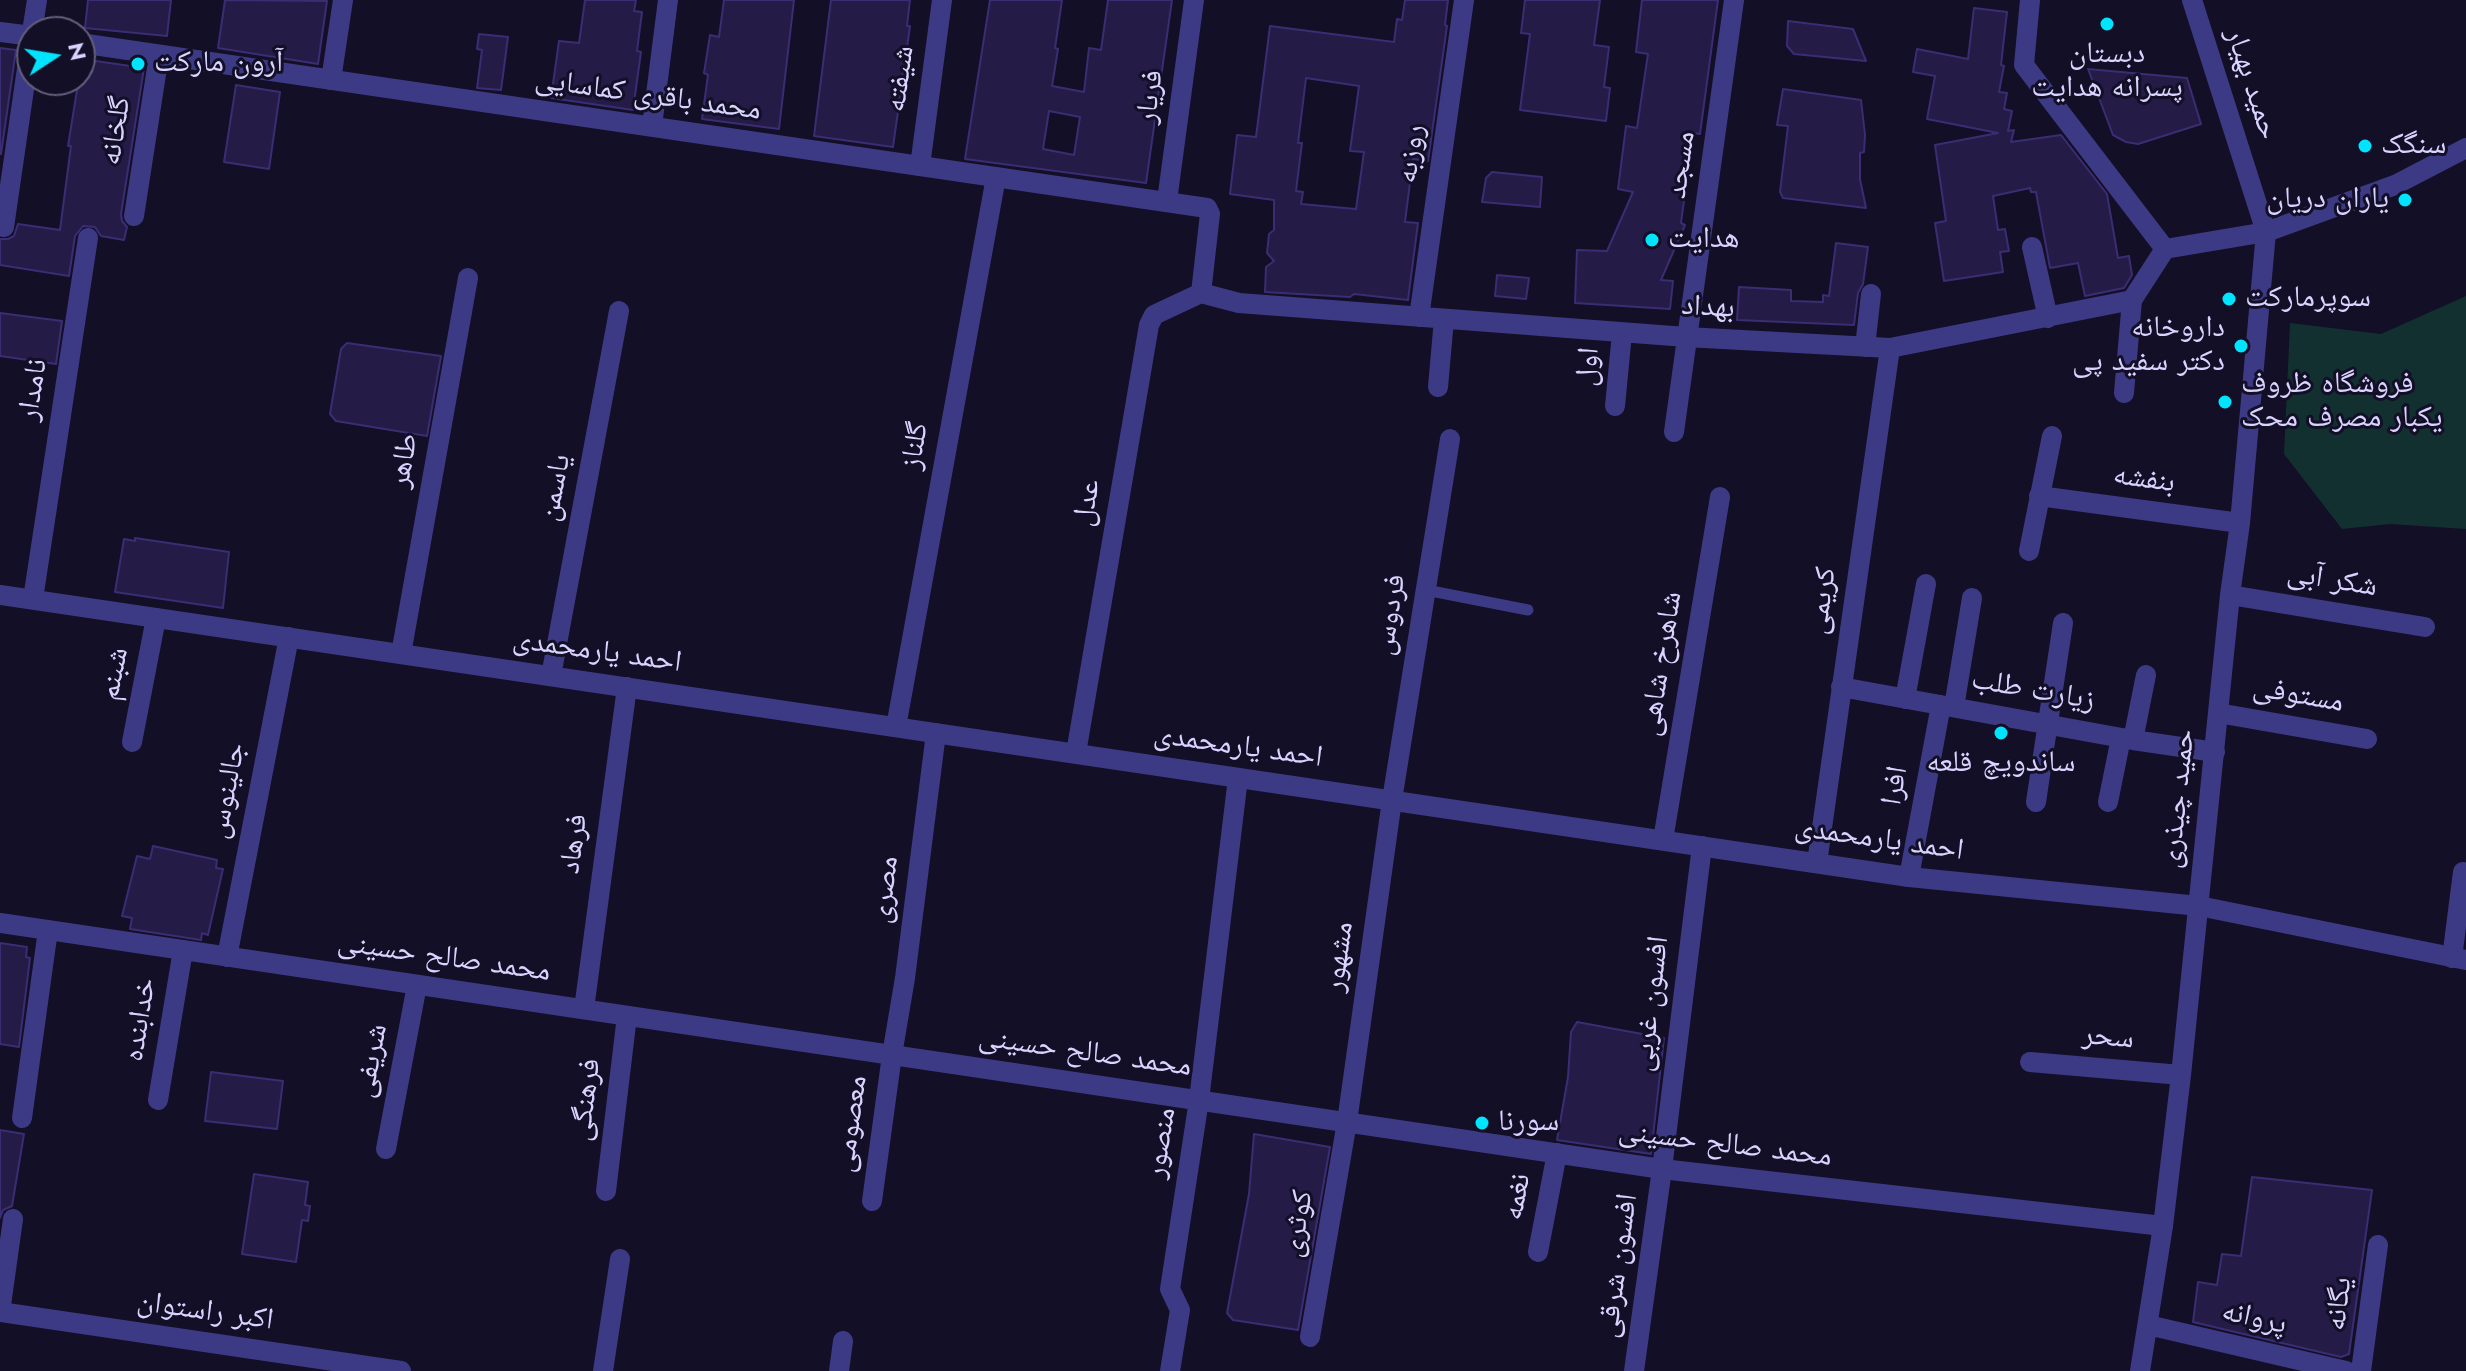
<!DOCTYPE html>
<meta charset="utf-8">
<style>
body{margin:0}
#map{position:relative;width:2466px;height:1371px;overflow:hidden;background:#130f26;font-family:Jost,sans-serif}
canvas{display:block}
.north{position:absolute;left:16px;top:16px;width:80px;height:80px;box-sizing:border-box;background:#130f26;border:2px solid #625e7d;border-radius:50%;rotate:78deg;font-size:22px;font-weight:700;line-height:32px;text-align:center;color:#d9d4ff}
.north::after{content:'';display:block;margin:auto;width:28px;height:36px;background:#00e5ff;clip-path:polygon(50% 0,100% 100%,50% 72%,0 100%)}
</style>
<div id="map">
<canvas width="2466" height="1371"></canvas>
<div class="north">N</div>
</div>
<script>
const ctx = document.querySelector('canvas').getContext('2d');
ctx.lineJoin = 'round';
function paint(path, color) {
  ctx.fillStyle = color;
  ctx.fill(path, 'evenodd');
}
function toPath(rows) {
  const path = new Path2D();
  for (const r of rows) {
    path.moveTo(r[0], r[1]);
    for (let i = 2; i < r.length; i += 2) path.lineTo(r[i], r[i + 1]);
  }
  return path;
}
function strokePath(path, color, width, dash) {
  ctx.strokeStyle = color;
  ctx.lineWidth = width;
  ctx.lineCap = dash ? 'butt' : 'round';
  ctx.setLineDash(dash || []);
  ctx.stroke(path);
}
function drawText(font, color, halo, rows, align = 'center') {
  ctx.font = font + ' Jost,"Noto Naskh Arabic",sans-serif';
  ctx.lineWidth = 6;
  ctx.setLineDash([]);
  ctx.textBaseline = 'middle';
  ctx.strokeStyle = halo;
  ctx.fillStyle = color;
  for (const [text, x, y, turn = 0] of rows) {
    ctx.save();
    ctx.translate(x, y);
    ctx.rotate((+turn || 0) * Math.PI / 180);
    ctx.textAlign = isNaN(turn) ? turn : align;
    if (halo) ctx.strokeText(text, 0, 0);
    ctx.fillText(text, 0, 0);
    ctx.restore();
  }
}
paint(toPath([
 [2466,296,2466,529,2390,524,2342,529,2284,454,2290,323,2381,334]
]), '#12302f');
const building = toPath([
 [88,0,171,0,167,36,85,28,88,0],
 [225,0,327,1,318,64,218,48,225,0],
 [585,0,636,0,634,11,642,12,637,51,641,52,633,110,551,98,559,41,579,43,585,0],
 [724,0,794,0,779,129,702,119,708,75,704,73,710,35,719,37,724,0],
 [831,0,910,0,907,26,910,26,893,147,814,136,831,0],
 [990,0,1062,0,1055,48,1058,49,1052,86,1084,92,1089,48,1101,50,1108,0,1172,0,1146,183,965,159,990,0],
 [1049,111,1080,117,1074,155,1043,149,1049,111],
 [1405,0,1448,0,1445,25,1447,26,1428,161,1413,159,1405,222,1418,223,1408,300,1354,294,1350,297,1265,292,1266,267,1274,261,1267,253,1269,234,1274,230,1274,200,1230,194,1237,135,1256,137,1270,26,1394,42,1397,19,1402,20,1405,0],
 [1306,78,1359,86,1350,151,1364,152,1356,209,1301,204,1303,192,1296,191,1302,143,1298,143,1306,78],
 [1525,0,1600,0,1594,45,1609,47,1604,87,1610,88,1606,121,1520,110,1530,34,1521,33,1525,0],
 [1642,0,1718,0,1700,134,1693,133,1681,223,1685,225,1661,280,1673,281,1670,309,1575,303,1577,250,1607,251,1633,192,1618,189,1626,126,1637,128,1648,54,1636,52,1642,0],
 [1974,8,2007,12,2001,65,2004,66,1999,92,2007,93,2004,109,2012,111,2008,131,2014,130,2011,142,2061,135,2107,194,2118,258,2129,256,2132,275,2124,288,2085,296,2078,263,2050,268,2036,192,2031,192,2030,188,1993,196,1998,230,2005,229,2009,251,2000,252,2003,272,1944,281,1935,223,1946,221,1935,145,1998,133,1927,119,1935,76,1913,72,1917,49,1968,59,1974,8],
 [1788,21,1853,29,1866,61,1794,54,1787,46,1788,21],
 [479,34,508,37,501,90,477,88,482,50,477,49,479,34],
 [0,48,16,50,1,154,0,154,0,48],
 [82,59,144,68,121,214,122,221,127,227,124,240,101,236,95,227,83,226,75,236,69,276,0,265,0,239,8,239,14,236,18,224,60,230,71,146,68,146,82,59],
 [2088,69,2187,78,2201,124,2138,144,2126,142,2113,135,2088,69],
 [236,85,280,92,269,169,224,162,236,85],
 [1783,89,1861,100,1865,135,1864,152,1860,153,1860,179,1866,208,1783,198,1780,192,1788,126,1777,125,1783,89],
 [1492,172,1542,177,1540,207,1482,202,1486,178,1492,172],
 [1836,243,1868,247,1863,284,1858,293,1854,325,1737,320,1739,287,1791,290,1791,301,1823,302,1823,295,1829,296,1836,243],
 [1497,275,1529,278,1526,299,1495,296,1497,275],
 [0,313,62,321,56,364,0,356,0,313],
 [347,343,441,356,427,436,336,421,330,414,341,349,347,343],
 [135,538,229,552,223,608,115,592,124,539,135,541,135,538],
 [153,846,217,860,216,868,223,869,208,935,202,933,201,940,130,929,132,918,122,916,137,856,150,859,153,846],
 [0,943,27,947,26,957,30,958,19,1047,0,1044,0,943],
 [1577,1022,1664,1038,1651,1154,1557,1140,1568,1077,1571,1032,1577,1022],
 [211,1072,283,1081,277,1129,205,1121,211,1072],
 [0,1130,24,1134,12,1206,3,1210,0,1218,0,1130],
 [1254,1134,1330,1147,1298,1330,1233,1320,1227,1313,1249,1194,1254,1134],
 [254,1174,308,1182,305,1205,310,1206,308,1221,302,1220,296,1262,242,1254,254,1174],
 [2252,1177,2372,1190,2349,1354,2341,1357,2193,1322,2198,1282,2217,1285,2222,1254,2241,1256,2252,1177]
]);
paint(building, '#241b47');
strokePath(building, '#3b2d73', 2);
strokePath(toPath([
 [1426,590,1528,610]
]), '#3d3a85', 11);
strokePath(toPath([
 [2030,0,2024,65,2165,249],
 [32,32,37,0],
 [331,80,343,0],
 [652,126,668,0],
 [920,166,942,0],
 [1167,201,1194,0],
 [1207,208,1210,214,1201,293,1239,303,1686,337,1890,348,2132,300,2165,249,2266,232],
 [134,216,159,55],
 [4,227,32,34],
 [2032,247,2048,318],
 [1419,317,1464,0],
 [1865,347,1871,294],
 [1438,387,1444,319],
 [2124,393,2132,300],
 [1615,406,1622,333],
 [1674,432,1734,0],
 [2039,496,2240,523],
 [2029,551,2052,436],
 [2230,595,2425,627],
 [33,599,88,238],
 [401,654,468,278],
 [551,676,619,311],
 [1841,687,2133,740,2215,752],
 [1905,699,1926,584],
 [1954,707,1972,598],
 [2218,713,2367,739],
 [896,727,996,177],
 [2133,740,2146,675],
 [132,742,156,618],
 [1076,753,1149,325,1154,315,1201,293],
 [2036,802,2063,623],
 [2108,802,2121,738],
 [1663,840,1720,497],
 [1817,863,1890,348],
 [1909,877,1941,705],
 [227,957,289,637],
 [2452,958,2463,872],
 [584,1009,627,687],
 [2030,1062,2181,1075],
 [158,1100,183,950],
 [22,1118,48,930],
 [386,1149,417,985],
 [606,1191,627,1016],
 [872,1201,892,1055,905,978,936,733],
 [1538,1252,1557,1153],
 [0,1312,13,1219],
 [2148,1325,2346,1371],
 [1310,1337,1347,1122,1392,800,1450,439],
 [603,1371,620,1259],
 [839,1371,843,1341],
 [1170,1371,1180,1310,1170,1289,1199,1100,1238,778],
 [1634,1371,1662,1169,1702,846],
 [2140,1371,2163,1226,2181,1075,2230,595,2240,523,2266,232,2192,0],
 [2361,1371,2378,1245]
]), '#3d3a85', 20);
strokePath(toPath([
 [0,32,32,36],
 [80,43,1207,208],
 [2266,232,2395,185,2466,148],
 [0,595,1909,877,2199,906,2466,960],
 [0,923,1662,1169,2163,1226],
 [0,1312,401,1371]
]), '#3d3a85', 20);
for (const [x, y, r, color] of [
 [2107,24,8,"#00e5ff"],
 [138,64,8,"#00e5ff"],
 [2365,146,8,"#00e5ff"],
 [2405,200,8,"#00e5ff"],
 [1652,240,8,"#00e5ff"],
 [2229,299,8,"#00e5ff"],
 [2241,346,8,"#00e5ff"],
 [2225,402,8,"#00e5ff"],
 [2001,733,8,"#00e5ff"],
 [1482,1123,8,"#00e5ff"]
]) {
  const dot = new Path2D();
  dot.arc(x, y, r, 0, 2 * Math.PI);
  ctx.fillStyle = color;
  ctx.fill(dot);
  strokePath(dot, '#130f26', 3);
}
drawText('30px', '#d9d4ff', '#130f26', [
 ["دبستان",2107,55,"center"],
 ["پسرانه هدایت",2107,89,"center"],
 ["آرون مارکت",154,64],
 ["سنگک",2381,146],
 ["یاران دریان",2389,200,"right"],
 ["هدایت",1668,240],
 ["سوپرمارکت",2245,299],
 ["داروخانه",2225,329,"right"],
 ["دکتر سفید پی",2225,363,"right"],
 ["فروشگاه ظروف",2241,385],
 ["یکبار مصرف محک",2241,419],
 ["ساندویچ قلعه",2001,764,"center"],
 ["سورنا",1498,1123]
], 'left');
drawText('30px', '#d9d4ff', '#130f26', [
 ["شیفته",901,79,-82],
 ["حمید بهیار",2251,84,72],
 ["محمد باقری کماسایی",648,96,8],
 ["فریار",1151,97,-82],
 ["گلخانه",117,131,-81],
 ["روزبه",1412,154,-82],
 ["مسجد",1682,165,-82],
 ["بهداد",1708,308,3],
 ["اول",1589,367,-85],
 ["نامدار",34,390,-81],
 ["گلناز",916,446,-80],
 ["طاهر",405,461,-80],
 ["بنفشه",2144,480,8],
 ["یاسمن",556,488,-79],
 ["عدل",1088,503,-80],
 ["شکر آبی",2332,581,9],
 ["کریمی",1823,601,-82],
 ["فردوس",1391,615,-81],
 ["احمد یارمحمدی",597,652,8],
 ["شاهرخ شاهی",1662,664,-81],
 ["شبنم",115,674,-79],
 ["زیارت طلب",2033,691,10],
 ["مستوفی",2298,696,10],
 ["احمد یارمحمدی",1238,747,8],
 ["افرا",1896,786,-80],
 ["جالینوس",228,791,-79],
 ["حمید چیذری",2179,799,-84],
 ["احمد یارمحمدی",1879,840,8],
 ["فرهاد",575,844,-82],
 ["مصری",886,890,-83],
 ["مشهور",1340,957,-82],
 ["محمد صالح حسینی",444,958,8],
 ["افسون غربی",1652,1004,-83],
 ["خدابنده",141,1020,-81],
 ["سحر",2108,1038,5],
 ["محمد صالح حسینی",1085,1053,8],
 ["شریفی",372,1061,-79],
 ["فرهنگی",587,1100,-83],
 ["معصومی",852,1124,-82],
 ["منصور",1162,1143,-81],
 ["محمد صالح حسینی",1725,1145,7],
 ["نغمه",1518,1197,-79],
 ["کوثری",1299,1224,-80],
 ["افسون شرقی",1619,1266,-82],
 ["یگانه",2340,1304,-83],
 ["اکبر راستوان",205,1312,8],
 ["پروانه",2254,1319,13]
]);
</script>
